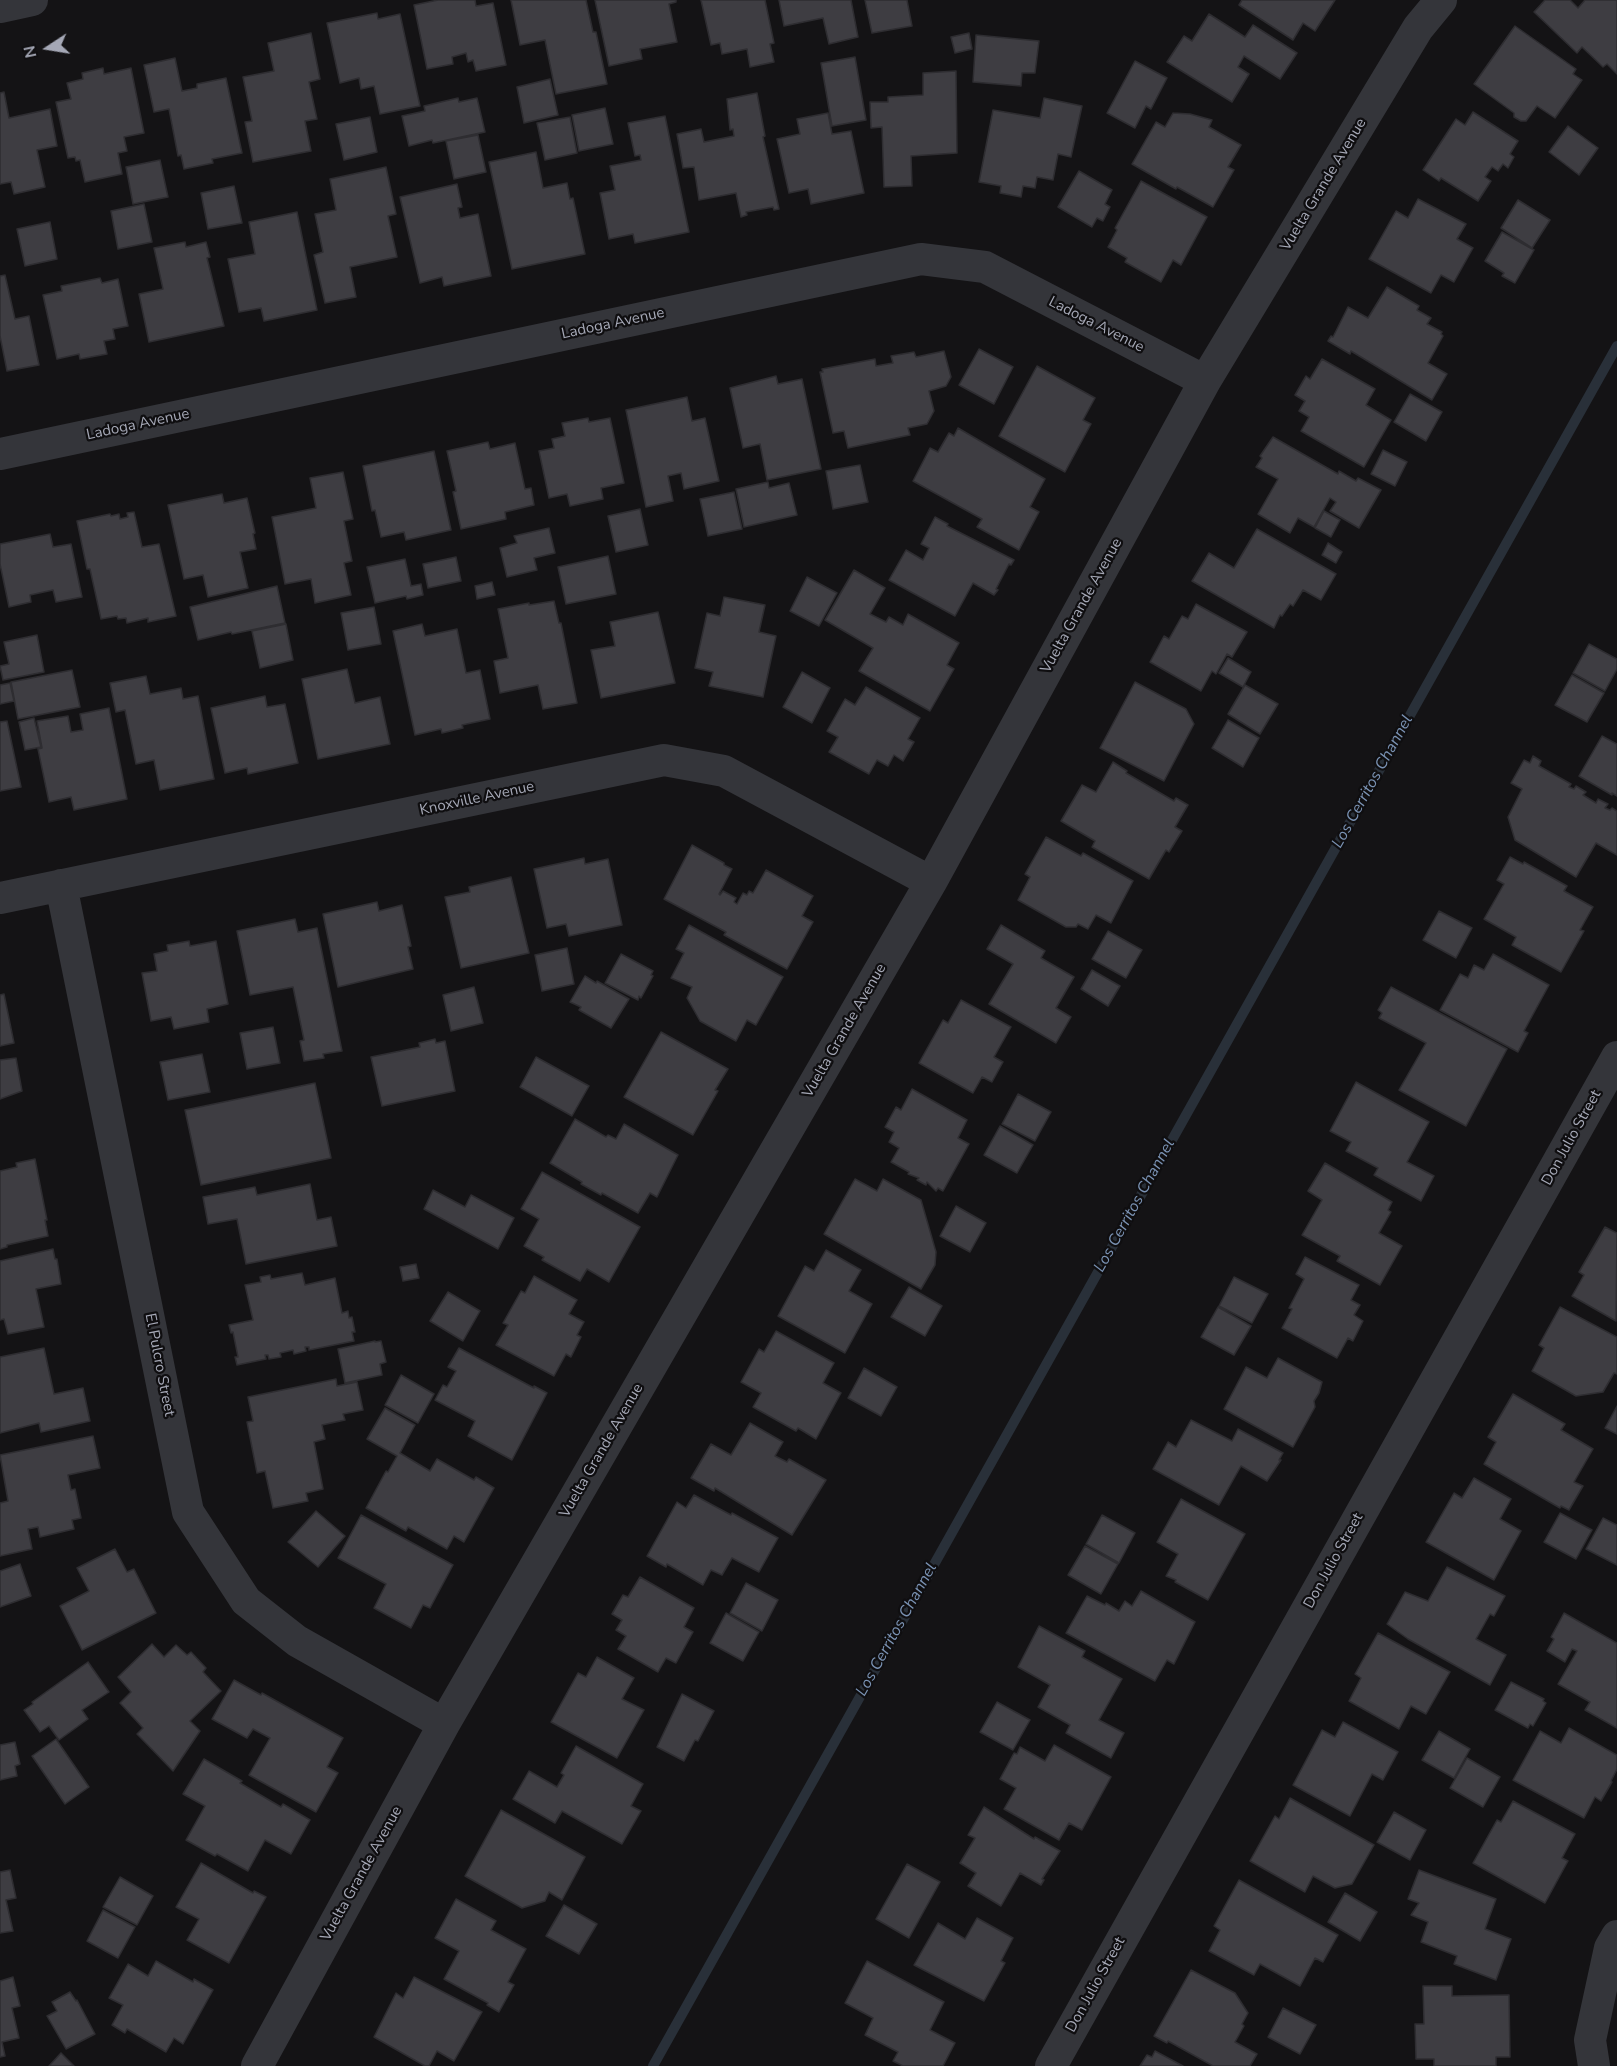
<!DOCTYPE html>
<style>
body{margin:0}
#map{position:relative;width:1617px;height:2066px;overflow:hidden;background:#141315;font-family:"Nunito Sans",sans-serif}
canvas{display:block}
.north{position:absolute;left:18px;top:18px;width:60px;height:60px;-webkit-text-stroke:4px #0f0e10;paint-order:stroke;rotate:258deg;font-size:16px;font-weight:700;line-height:24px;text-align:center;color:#a5a8b6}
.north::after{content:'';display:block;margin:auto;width:21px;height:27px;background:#a5a8b6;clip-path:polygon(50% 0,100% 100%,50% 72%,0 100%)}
</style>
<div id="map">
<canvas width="1617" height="2066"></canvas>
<div class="north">N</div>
</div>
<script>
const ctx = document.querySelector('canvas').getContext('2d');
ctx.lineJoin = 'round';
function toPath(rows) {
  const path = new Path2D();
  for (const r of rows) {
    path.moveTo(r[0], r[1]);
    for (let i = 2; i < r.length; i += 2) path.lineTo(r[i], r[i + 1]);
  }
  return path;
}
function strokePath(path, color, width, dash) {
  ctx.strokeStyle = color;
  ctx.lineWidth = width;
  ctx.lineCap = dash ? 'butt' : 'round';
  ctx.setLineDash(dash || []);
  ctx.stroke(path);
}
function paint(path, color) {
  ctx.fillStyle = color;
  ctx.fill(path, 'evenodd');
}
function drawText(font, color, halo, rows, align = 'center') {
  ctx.font = font + ' "Nunito Sans",sans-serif';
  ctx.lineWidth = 4.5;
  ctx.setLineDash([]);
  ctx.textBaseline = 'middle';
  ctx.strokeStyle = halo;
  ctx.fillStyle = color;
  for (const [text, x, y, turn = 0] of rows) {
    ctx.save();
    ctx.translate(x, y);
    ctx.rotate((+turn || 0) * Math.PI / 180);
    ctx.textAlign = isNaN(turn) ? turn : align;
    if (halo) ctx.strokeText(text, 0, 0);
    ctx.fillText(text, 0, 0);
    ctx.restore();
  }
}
strokePath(toPath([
 [653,2066,1617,346]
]), '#293039', 10);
const building = toPath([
 [438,0,475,0,476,6,493,3,506,65,476,71,473,60,468,62,466,53,452,57,453,64,427,69,414,5,438,0],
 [511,0,586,0,593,32,596,32,607,84,556,94,545,40,520,45,511,0],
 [595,0,676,0,676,2,669,4,677,42,640,49,642,59,609,66,595,0],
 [701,0,765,0,774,43,770,44,774,62,750,67,747,49,722,54,720,43,711,45,701,0],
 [779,0,851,0,858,37,829,44,823,18,784,26,779,0],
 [865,0,907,0,912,26,872,33,865,0],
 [1242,0,1335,0,1315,31,1303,23,1293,40,1239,5,1242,0],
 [1545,0,1570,0,1578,8,1585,0,1617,0,1617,74,1607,64,1603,67,1582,47,1577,53,1534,12,1545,0],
 [377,13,378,19,400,14,420,106,380,114,374,86,361,89,359,78,340,83,327,23,377,13],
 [1209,14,1245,37,1253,25,1297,53,1280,79,1244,56,1238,67,1249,74,1232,102,1167,62,1184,36,1192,41,1209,14],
 [1515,26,1576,69,1573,74,1582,80,1555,118,1537,106,1526,121,1521,121,1514,117,1514,113,1474,84,1515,26],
 [311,33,320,79,309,82,317,119,305,121,311,151,253,162,245,122,252,121,243,77,274,71,268,43,311,33],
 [969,33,972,49,955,53,951,37,969,33],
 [976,35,1039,41,1035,73,1022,73,1021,86,973,82,976,35],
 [855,57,866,120,832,126,821,63,855,57],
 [175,58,182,91,197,88,197,84,226,78,242,153,212,159,213,163,184,169,181,155,178,156,169,109,154,112,144,65,175,58],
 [1135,61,1167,78,1151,109,1146,106,1135,128,1107,113,1135,61],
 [103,68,104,74,131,68,144,133,124,137,127,151,118,153,122,174,85,182,80,160,76,161,75,157,68,158,56,102,71,99,67,83,83,79,82,73,103,68],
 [956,71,957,153,911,156,912,186,884,187,882,127,871,128,870,102,888,102,888,97,923,95,923,73,956,71],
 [550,79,558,115,524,123,517,87,550,79],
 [4,92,9,118,50,109,57,146,37,150,45,187,14,194,11,182,0,184,0,93,4,92],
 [757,93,765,136,763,137,779,209,774,210,773,207,746,212,747,215,741,217,736,193,699,200,694,167,683,168,677,134,701,129,704,142,734,136,733,129,730,130,727,99,757,93],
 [458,98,459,102,477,98,485,132,433,143,432,140,409,146,402,116,425,111,424,106,458,98],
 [1044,98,1082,106,1071,157,1058,154,1053,180,1037,177,1035,188,1023,186,1021,197,1000,193,1001,186,979,182,993,110,1040,118,1044,98],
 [605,108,613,144,579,151,572,115,605,108],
 [1473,112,1518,141,1510,154,1514,157,1508,168,1503,164,1498,171,1492,167,1485,177,1491,181,1478,201,1441,178,1439,181,1423,170,1456,119,1465,125,1473,112],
 [828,113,832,134,851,131,864,193,811,204,808,189,789,193,777,139,800,134,797,119,828,113],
 [1173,113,1190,114,1212,120,1209,127,1241,145,1228,167,1234,170,1213,207,1177,187,1176,189,1132,164,1156,122,1165,127,1173,113],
 [665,116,689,232,635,243,633,234,609,239,600,193,615,190,610,166,641,160,640,155,635,156,628,123,665,116],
 [370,117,377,152,344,160,336,124,370,117],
 [570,117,577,153,545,160,537,123,570,117],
 [1568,126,1598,148,1579,175,1549,152,1568,126],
 [478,135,486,172,454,179,446,141,478,135],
 [536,152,543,188,567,183,570,199,573,198,585,254,512,269,489,162,536,152],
 [160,160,168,197,133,204,126,167,160,160],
 [386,167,396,214,388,216,397,257,350,267,356,297,325,303,314,255,323,252,315,214,336,210,330,179,386,167],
 [1079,171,1112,190,1105,204,1110,207,1103,221,1097,218,1092,227,1058,207,1079,171],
 [1141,181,1207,217,1181,265,1173,260,1161,282,1125,262,1127,258,1108,247,1117,230,1115,228,1141,181],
 [457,184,462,207,458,208,460,218,478,214,491,276,444,286,442,277,420,283,400,197,457,184],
 [234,186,242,223,208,229,201,193,234,186],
 [1418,199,1466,224,1457,239,1473,248,1454,282,1441,275,1431,293,1369,259,1396,211,1408,218,1418,199],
 [1518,200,1550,220,1532,248,1501,228,1518,200],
 [144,204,152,242,118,249,111,211,144,204],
 [297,212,317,310,264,321,261,308,239,312,228,259,255,254,249,222,297,212],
 [50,222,57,259,25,266,17,229,50,222],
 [1502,232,1534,250,1515,283,1502,276,1504,273,1485,261,1502,232],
 [185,242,186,247,206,242,210,257,207,258,224,326,149,342,139,294,163,289,154,248,185,242],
 [5,275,15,319,29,316,39,365,7,371,0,336,0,276,5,275],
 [100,278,102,283,118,279,128,326,113,329,115,339,104,341,107,354,80,359,79,354,57,359,43,295,62,291,61,286,100,278],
 [1387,287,1419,306,1417,310,1431,318,1427,324,1442,332,1441,334,1443,336,1428,363,1447,374,1432,400,1351,351,1350,354,1328,341,1331,336,1333,337,1348,307,1368,318,1387,287],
 [979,349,1013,367,994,404,959,385,979,349],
 [944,351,951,377,946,386,929,391,934,411,927,424,908,428,910,435,848,448,844,431,833,433,820,372,823,372,822,369,875,359,876,366,893,363,891,356,914,352,916,357,944,351],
 [1322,359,1375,389,1366,405,1391,420,1364,467,1301,431,1309,417,1299,411,1305,401,1295,395,1306,376,1310,379,1322,359],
 [1037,366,1095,398,1083,420,1091,424,1065,472,999,436,1037,366],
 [776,376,778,384,802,379,821,469,767,480,760,444,743,448,730,388,776,376],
 [1410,394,1442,412,1426,441,1394,422,1410,394],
 [687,397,692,421,705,418,719,481,684,489,681,473,668,476,673,501,646,507,626,410,687,397],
 [588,418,589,422,610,418,624,483,601,488,603,499,570,506,567,494,549,498,539,451,554,448,552,439,565,436,562,423,588,418],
 [958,428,1045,479,1030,507,1039,512,1019,550,977,527,982,519,913,481,930,448,938,452,949,433,954,436,958,428],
 [1273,437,1338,474,1339,471,1356,481,1358,478,1381,490,1359,528,1330,511,1336,502,1330,498,1314,527,1298,518,1290,533,1258,514,1278,479,1256,467,1262,458,1260,456,1273,437],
 [488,442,490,449,515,443,525,489,531,488,534,505,505,512,506,519,461,529,453,492,456,491,447,451,488,442],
 [1383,450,1407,462,1395,486,1371,474,1383,450],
 [434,451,451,530,406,540,404,532,381,537,375,510,372,511,363,466,434,451],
 [860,465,868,502,833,509,826,471,860,465],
 [343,472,353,519,344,521,352,561,344,563,351,595,315,603,311,579,285,584,272,517,316,508,310,478,343,472],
 [768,482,769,488,789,483,797,515,744,527,736,489,768,482],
 [734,492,742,529,708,536,700,499,734,492],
 [222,494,224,503,247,498,255,533,253,534,256,549,240,552,248,588,208,597,203,575,184,579,168,505,222,494],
 [640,509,648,545,616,552,608,516,640,509],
 [1324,511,1340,520,1331,537,1315,528,1324,511],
 [134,512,142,547,159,544,176,616,148,622,148,618,127,623,126,618,118,619,117,616,101,619,90,569,87,569,77,521,110,514,111,516,119,514,120,519,128,517,127,513,134,512],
 [935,517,948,524,947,526,1014,560,1011,565,1009,564,996,589,998,590,994,595,973,583,955,616,889,580,906,550,923,560,929,548,921,544,935,517],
 [549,528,555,553,534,558,537,570,507,577,500,548,517,543,514,536,549,528],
 [1257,529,1336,574,1321,600,1303,590,1293,606,1290,604,1282,616,1280,615,1274,628,1192,581,1209,553,1234,568,1257,529],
 [50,534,53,547,71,544,82,597,56,602,53,590,30,595,31,602,9,607,0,564,0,544,50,534],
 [1328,543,1342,552,1336,563,1322,555,1328,543],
 [608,556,616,594,566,604,558,567,608,556],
 [456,557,461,581,428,588,423,564,456,557],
 [405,559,411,586,421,584,423,595,407,599,406,596,375,603,367,567,405,559],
 [854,570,885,588,870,614,886,622,889,617,903,625,908,614,959,643,947,665,954,669,930,711,859,671,873,648,825,620,854,570],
 [807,577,837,593,819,626,790,611,807,577],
 [492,582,495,595,477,599,475,586,492,582],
 [277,586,285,623,232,634,231,632,198,640,190,607,277,586],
 [724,597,765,605,759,632,776,636,763,697,709,686,713,672,695,668,707,613,720,616,724,597],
 [554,601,559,623,561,623,577,703,543,709,538,685,500,693,494,661,508,658,498,609,529,603,529,605,554,601],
 [1196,604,1247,632,1232,657,1227,654,1216,674,1212,671,1201,691,1150,662,1164,636,1169,639,1182,616,1188,619,1196,604],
 [374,607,381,644,348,650,341,613,374,607],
 [658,612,675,683,601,698,591,650,615,646,610,622,658,612],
 [286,624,293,660,260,668,252,631,286,624],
 [422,624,425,636,457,629,466,673,480,670,490,719,462,725,463,728,442,733,441,729,415,735,393,631,422,624],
 [37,635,44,672,3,680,0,666,9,664,4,642,37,635],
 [1589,644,1617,659,1617,669,1605,691,1573,673,1589,644],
 [1228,658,1251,672,1243,687,1219,673,1228,658],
 [347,669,355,703,380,697,390,744,318,759,302,679,347,669],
 [72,670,80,707,18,719,11,682,72,670],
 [802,672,830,688,812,723,783,707,802,672],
 [1572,675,1604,693,1587,722,1555,705,1572,675],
 [146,676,150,694,181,688,183,699,198,696,214,779,160,790,154,760,136,764,125,710,116,712,110,683,146,676],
 [1135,682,1186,709,1194,724,1164,781,1100,748,1135,682],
 [10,683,14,701,0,704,0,685,10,683],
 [1245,685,1278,704,1260,734,1228,714,1245,685],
 [866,687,920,718,908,739,914,742,903,761,894,755,888,766,877,760,869,774,829,752,838,737,827,731,845,699,855,705,866,687],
 [265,696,267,707,285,704,298,763,248,774,247,768,225,773,211,708,265,696],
 [109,708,127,799,74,810,71,797,49,802,38,749,42,748,37,721,68,716,71,732,83,730,80,714,109,708],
 [34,718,41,747,25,750,19,722,34,718],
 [1228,720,1259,738,1243,767,1212,748,1228,720],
 [7,721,21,787,0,791,0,722,7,721],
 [1602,736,1617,744,1617,796,1612,793,1612,795,1579,776,1602,736],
 [1533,756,1541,761,1539,766,1571,784,1569,787,1574,789,1576,786,1586,792,1583,795,1596,803,1598,799,1608,804,1605,808,1610,810,1612,808,1617,811,1617,855,1596,843,1576,877,1515,840,1508,817,1522,789,1511,783,1524,760,1530,763,1533,756],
 [1113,762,1127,771,1126,773,1174,801,1176,798,1188,805,1175,827,1182,831,1169,852,1166,850,1149,879,1092,847,1095,841,1061,821,1082,785,1096,792,1113,762],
 [1046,837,1081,856,1083,853,1133,881,1111,923,1096,915,1088,929,1078,924,1076,927,1066,927,1018,900,1030,877,1025,874,1046,837],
 [692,845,724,863,724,865,732,869,719,894,720,895,723,891,736,898,734,902,737,904,743,893,747,895,749,891,753,893,766,870,813,896,802,916,813,922,787,969,724,935,726,932,664,899,692,845],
 [1510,857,1523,864,1524,862,1567,886,1564,891,1593,907,1580,930,1584,931,1561,972,1512,945,1516,937,1484,919,1504,884,1497,880,1510,857],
 [584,858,585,864,608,859,622,925,569,936,566,924,547,928,534,869,584,858],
 [511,877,529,953,461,968,445,897,470,892,469,887,511,877],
 [377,902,379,911,402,905,411,946,408,947,413,969,338,987,323,914,377,902],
 [1439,911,1472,928,1456,958,1423,940,1439,911],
 [295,919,298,932,317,928,342,1051,323,1054,324,1058,304,1061,300,1041,304,1040,293,987,250,995,237,931,295,919],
 [689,925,783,977,756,1025,747,1020,736,1041,700,1021,687,998,692,987,671,978,684,953,676,949,689,925],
 [1001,925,1045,951,1041,958,1074,977,1056,1008,1071,1017,1056,1043,989,1004,1013,964,987,949,1001,925],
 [1108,931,1142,950,1126,978,1092,959,1108,931],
 [189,941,190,946,216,941,228,1004,207,1009,209,1022,174,1029,171,1017,151,1021,142,973,157,971,154,954,168,951,167,945,189,941],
 [567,948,574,984,542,991,535,955,567,948],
 [621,954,653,971,651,975,653,976,641,998,639,996,638,1000,605,983,621,954],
 [1493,954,1549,985,1524,1031,1528,1033,1518,1052,1440,1010,1460,974,1468,978,1474,965,1484,970,1493,954],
 [1092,970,1120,986,1108,1006,1081,989,1092,970],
 [585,976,596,983,597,981,629,999,611,1028,579,1010,581,1007,570,1002,585,976],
 [474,987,483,1023,451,1031,443,995,474,987],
 [1391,987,1507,1049,1466,1126,1399,1090,1426,1043,1379,1018,1382,1013,1378,1010,1391,987],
 [4,994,14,1043,0,1046,0,995,4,994],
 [961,1000,1011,1027,994,1057,1003,1062,992,1082,982,1077,973,1093,919,1063,943,1020,948,1023,961,1000],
 [273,1027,280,1063,247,1069,240,1033,273,1027],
 [661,1032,728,1069,715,1090,718,1091,693,1135,624,1097,661,1032],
 [435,1039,436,1043,445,1041,455,1091,382,1106,371,1057,420,1047,419,1043,435,1039],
 [202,1054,210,1092,168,1100,160,1062,202,1054],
 [536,1057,589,1086,572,1116,520,1087,536,1057],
 [16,1058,22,1091,0,1099,0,1060,16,1058],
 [1356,1082,1429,1122,1407,1162,1434,1176,1421,1201,1374,1175,1378,1168,1346,1151,1351,1142,1330,1131,1356,1082],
 [315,1083,331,1158,201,1185,185,1110,315,1083],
 [912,1089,967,1120,958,1138,969,1144,943,1191,938,1188,936,1191,927,1182,926,1185,917,1180,919,1178,908,1174,909,1172,891,1162,899,1148,889,1142,894,1132,885,1127,896,1107,901,1110,912,1089],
 [1018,1094,1051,1112,1035,1141,1002,1124,1018,1094],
 [575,1119,606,1137,608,1135,616,1139,624,1124,678,1155,657,1197,650,1193,638,1213,602,1193,601,1195,581,1184,582,1182,550,1163,575,1119],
 [1000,1126,1033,1145,1017,1173,984,1155,1000,1126],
 [35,1159,47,1220,45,1220,48,1236,7,1245,7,1247,0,1249,0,1171,17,1167,16,1163,35,1159],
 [1325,1163,1392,1202,1388,1210,1391,1212,1379,1233,1402,1246,1380,1285,1337,1261,1340,1256,1302,1235,1322,1200,1308,1191,1325,1163],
 [542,1172,640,1227,609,1282,587,1269,580,1281,542,1260,544,1257,524,1246,539,1219,521,1209,542,1172],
 [855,1179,877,1191,883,1179,921,1200,936,1252,935,1265,921,1289,824,1234,855,1179],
 [310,1184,317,1220,331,1217,337,1246,246,1264,237,1219,208,1224,203,1197,255,1187,257,1195,310,1184],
 [433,1190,465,1207,471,1195,514,1218,498,1249,424,1209,433,1190],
 [956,1206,986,1223,970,1252,940,1236,956,1206],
 [1605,1227,1617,1233,1616,1321,1572,1296,1584,1275,1579,1272,1605,1227],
 [53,1249,55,1259,57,1259,61,1284,36,1289,44,1327,8,1334,4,1319,0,1320,0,1261,53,1249],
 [826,1250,861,1270,849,1291,872,1304,845,1353,778,1316,805,1266,814,1271,826,1250],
 [1305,1257,1359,1285,1351,1300,1360,1305,1354,1315,1363,1321,1353,1341,1348,1338,1337,1358,1282,1328,1292,1309,1289,1308,1304,1279,1296,1274,1305,1257],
 [416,1264,419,1278,403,1281,400,1267,416,1264],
 [302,1273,305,1285,335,1278,342,1313,348,1311,349,1318,352,1317,355,1332,352,1332,354,1341,309,1350,309,1347,305,1347,306,1351,294,1354,293,1350,280,1353,281,1357,269,1359,268,1355,265,1355,266,1359,237,1365,235,1357,238,1357,233,1332,231,1333,229,1325,253,1320,245,1285,261,1282,260,1277,270,1275,271,1279,302,1273],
 [534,1276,577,1300,569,1314,584,1322,577,1335,581,1337,571,1357,566,1354,554,1376,496,1345,508,1325,503,1323,521,1291,525,1293,534,1276],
 [1234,1277,1268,1294,1252,1323,1219,1306,1234,1277],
 [909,1287,942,1306,925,1336,891,1317,909,1287],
 [448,1292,480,1311,463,1341,430,1321,448,1292],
 [1218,1307,1251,1326,1234,1355,1201,1337,1218,1307],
 [1560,1307,1617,1337,1617,1374,1614,1373,1603,1392,1576,1396,1532,1371,1544,1348,1539,1345,1560,1307],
 [776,1331,834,1363,823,1383,841,1393,816,1439,798,1428,796,1431,753,1407,761,1393,741,1382,759,1349,764,1352,776,1331],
 [375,1341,375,1342,381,1341,386,1362,380,1364,382,1375,345,1383,338,1349,375,1341],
 [44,1348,54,1394,83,1388,90,1421,41,1432,39,1423,0,1433,0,1357,44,1348],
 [459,1348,534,1388,534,1386,547,1393,512,1460,468,1436,475,1421,435,1400,443,1385,447,1387,456,1371,448,1367,459,1348],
 [1278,1358,1322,1382,1319,1393,1314,1401,1315,1407,1293,1447,1224,1409,1246,1367,1267,1378,1278,1358],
 [864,1368,897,1387,881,1416,848,1398,864,1368],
 [401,1375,434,1394,418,1423,385,1405,401,1375],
 [336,1379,337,1386,357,1382,363,1410,343,1414,345,1420,322,1425,325,1439,314,1442,323,1489,306,1493,308,1501,273,1508,265,1471,257,1473,247,1422,253,1421,248,1397,336,1379],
 [1513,1394,1565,1424,1561,1430,1593,1449,1574,1482,1583,1486,1569,1510,1561,1506,1560,1508,1484,1464,1496,1442,1488,1437,1513,1394],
 [1617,1406,1617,1434,1605,1428,1617,1406],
 [385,1408,415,1425,400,1453,430,1471,437,1459,474,1480,476,1477,494,1488,464,1542,454,1536,447,1549,408,1527,406,1531,366,1508,386,1471,388,1472,397,1456,367,1439,385,1408],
 [1191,1420,1232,1441,1238,1429,1283,1453,1279,1460,1281,1460,1267,1481,1241,1466,1219,1505,1153,1469,1168,1442,1176,1447,1191,1420],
 [750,1423,783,1442,775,1456,787,1462,789,1459,826,1480,792,1535,715,1488,714,1491,691,1478,711,1444,731,1455,750,1423],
 [93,1436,100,1468,68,1475,71,1490,75,1489,81,1518,72,1520,74,1529,40,1537,38,1527,28,1529,32,1549,0,1556,0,1503,8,1501,0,1455,93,1436],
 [1474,1478,1511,1499,1500,1519,1521,1531,1494,1580,1426,1542,1454,1493,1462,1498,1474,1478],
 [694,1495,731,1515,732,1513,778,1538,759,1572,732,1558,722,1575,711,1570,703,1585,667,1564,666,1567,647,1556,677,1502,686,1508,694,1495],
 [1181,1499,1245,1534,1208,1600,1175,1582,1176,1580,1166,1576,1178,1554,1157,1542,1181,1499],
 [316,1511,345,1536,318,1567,288,1542,316,1511],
 [1560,1513,1592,1530,1576,1559,1544,1542,1560,1513],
 [361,1515,453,1565,430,1608,423,1605,411,1628,374,1608,386,1584,338,1558,361,1515],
 [1102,1515,1135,1533,1119,1563,1086,1544,1102,1515],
 [1603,1518,1617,1525,1617,1565,1586,1549,1603,1518],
 [1085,1546,1118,1564,1101,1594,1068,1575,1085,1546],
 [115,1549,127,1572,134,1569,156,1613,82,1650,60,1606,89,1591,77,1568,115,1549],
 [20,1564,31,1596,0,1607,0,1571,20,1564],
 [1447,1567,1505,1596,1494,1616,1490,1614,1476,1639,1506,1655,1490,1685,1408,1639,1387,1624,1405,1592,1428,1601,1447,1567],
 [640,1577,694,1608,684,1627,693,1632,676,1663,666,1658,658,1672,618,1649,626,1636,616,1630,622,1620,612,1614,623,1595,628,1597,640,1577],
 [746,1583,778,1600,762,1631,730,1613,746,1583],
 [1141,1591,1195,1622,1174,1664,1167,1660,1155,1681,1066,1633,1087,1596,1105,1605,1106,1603,1119,1611,1125,1601,1132,1606,1141,1591],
 [726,1613,759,1632,743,1661,710,1643,726,1613],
 [1564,1613,1617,1643,1617,1728,1585,1710,1590,1702,1558,1684,1577,1651,1572,1649,1565,1662,1547,1651,1554,1639,1551,1637,1564,1613],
 [1039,1626,1085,1651,1082,1657,1122,1679,1099,1720,1124,1733,1111,1758,1066,1733,1070,1725,1038,1707,1050,1685,1018,1667,1039,1626],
 [1378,1633,1450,1672,1426,1714,1411,1706,1399,1729,1349,1701,1361,1678,1355,1674,1378,1633],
 [152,1644,164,1657,176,1645,187,1655,191,1652,206,1668,203,1672,221,1691,190,1721,200,1731,173,1771,137,1734,143,1728,120,1703,131,1692,118,1677,152,1644],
 [597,1657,634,1678,622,1699,644,1710,617,1758,551,1722,578,1673,586,1677,597,1657],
 [88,1662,109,1692,82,1710,88,1719,59,1740,49,1726,40,1732,24,1710,33,1704,32,1702,88,1662],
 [234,1680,261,1695,262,1693,343,1738,327,1767,338,1773,316,1812,249,1775,270,1738,253,1729,247,1738,212,1719,234,1680],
 [1511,1682,1544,1699,1543,1701,1546,1703,1533,1726,1530,1724,1528,1728,1495,1710,1511,1682],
 [682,1694,714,1711,698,1741,695,1740,684,1761,657,1747,682,1694],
 [997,1702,1030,1720,1013,1750,980,1732,997,1702],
 [1343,1722,1398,1752,1383,1780,1372,1774,1350,1816,1293,1785,1322,1730,1335,1737,1343,1722],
 [1569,1728,1617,1755,1617,1769,1611,1781,1612,1782,1601,1801,1595,1797,1584,1818,1513,1780,1540,1731,1561,1743,1569,1728],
 [1439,1731,1470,1749,1454,1778,1422,1760,1439,1731],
 [56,1739,89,1787,65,1804,32,1756,56,1739],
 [15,1742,20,1764,15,1766,17,1776,0,1780,0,1745,15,1742],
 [1054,1745,1111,1777,1082,1830,1069,1823,1059,1840,1004,1809,1016,1788,1000,1779,1014,1753,1017,1754,1020,1747,1045,1761,1054,1745],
 [576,1746,643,1784,631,1806,641,1811,622,1844,562,1811,555,1823,513,1799,529,1771,557,1787,564,1775,561,1773,576,1746],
 [1467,1758,1500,1777,1483,1807,1450,1788,1467,1758],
 [204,1759,242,1781,240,1783,281,1807,283,1804,310,1820,291,1854,265,1840,248,1871,217,1854,215,1856,186,1840,205,1806,183,1794,204,1759],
 [1290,1798,1374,1845,1352,1884,1335,1888,1313,1876,1305,1892,1250,1861,1275,1816,1279,1819,1290,1798],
 [1513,1801,1575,1834,1562,1858,1568,1861,1545,1903,1473,1863,1497,1820,1501,1822,1513,1801],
 [984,1807,1034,1839,1035,1837,1060,1851,1042,1879,1044,1880,1041,1885,1020,1873,1001,1906,968,1886,976,1873,960,1863,975,1838,968,1835,984,1807],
 [501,1810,585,1857,562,1900,549,1892,545,1901,522,1908,465,1876,501,1810],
 [1394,1812,1426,1830,1410,1860,1377,1842,1394,1812],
 [201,1863,253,1893,254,1891,266,1897,229,1963,187,1940,199,1919,176,1907,201,1863],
 [907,1864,940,1882,909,1938,876,1919,907,1864],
 [10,1870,16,1898,6,1900,13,1931,0,1933,0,1872,10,1870],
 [1419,1870,1496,1899,1485,1929,1511,1939,1496,1980,1454,1964,1457,1956,1421,1942,1428,1922,1411,1915,1419,1903,1408,1899,1419,1870],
 [120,1877,153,1896,137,1925,103,1907,120,1877],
 [1239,1880,1338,1935,1323,1962,1315,1958,1300,1986,1260,1964,1254,1975,1209,1951,1220,1930,1214,1926,1239,1880],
 [1345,1893,1377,1912,1360,1941,1328,1922,1345,1893],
 [456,1899,496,1921,491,1930,526,1949,508,1982,514,1985,499,2012,487,2005,488,2003,444,1979,459,1951,435,1938,456,1899],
 [564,1905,597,1924,579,1954,546,1936,564,1905],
 [103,1910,135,1927,118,1958,87,1941,103,1910],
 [977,1918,1013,1938,1001,1961,1005,1963,984,2001,914,1965,938,1923,965,1939,977,1918],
 [156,1961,193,1982,194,1979,213,1990,183,2044,174,2038,166,2052,127,2029,125,2033,112,2025,123,2005,109,1998,128,1964,148,1976,156,1961],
 [867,1961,944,2002,930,2030,955,2043,943,2066,903,2066,893,2061,898,2052,865,2035,873,2018,845,2003,867,1961],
 [1191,1970,1235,1993,1248,2013,1242,2024,1244,2026,1235,2042,1257,2054,1250,2066,1213,2066,1168,2041,1167,2043,1154,2036,1191,1970],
 [13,1977,20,2006,12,2008,19,2038,2,2042,5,2056,0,2057,0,1981,13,1977],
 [414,1977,482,2012,454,2061,437,2051,429,2066,425,2066,374,2037,396,1993,403,1998,414,1977],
 [1423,1986,1452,1986,1452,1996,1509,1995,1510,2057,1496,2057,1496,2066,1434,2066,1434,2059,1416,2059,1415,2024,1424,2024,1423,1986],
 [70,1992,76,2001,77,2000,95,2034,66,2049,47,2016,57,2011,52,2002,70,1992],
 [1283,2008,1316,2025,1300,2054,1268,2037,1283,2008],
 [1155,2051,1183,2066,1140,2066,1147,2055,1152,2057,1155,2051],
 [61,2053,74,2066,49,2066,61,2053]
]);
paint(building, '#3e3d42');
strokePath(building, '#2e2d31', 1.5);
strokePath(toPath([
 [0,7,32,0],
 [0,454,921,259,985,267,1205,381],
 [61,885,188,1512,246,1601,297,1641,444,1724],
 [0,898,664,760,724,771,931,882],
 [257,2066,444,1724,931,882,1205,381,1418,28,1441,0],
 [1051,2066,1617,1057],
 [1594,2066,1590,2040,1610,1948,1617,1936]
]), '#34353a', 32);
drawText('15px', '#a5a8b6', '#0f0e10', [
 ["Vuelta Grande Avenue",1324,185,-59],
 ["Ladoga Avenue",613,324,-12],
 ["Ladoga Avenue",1096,325,27],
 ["Ladoga Avenue",138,425,-12],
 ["Vuelta Grande Avenue",1082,606,-61],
 ["Knoxville Avenue",477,799,-12],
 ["Vuelta Grande Avenue",845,1031,-60],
 ["Don Julio Street",1572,1138,-61],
 ["El Pulcro Street",159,1365,79],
 ["Vuelta Grande Avenue",602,1451,-60],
 ["Don Julio Street",1334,1561,-61],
 ["Vuelta Grande Avenue",362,1874,-61],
 ["Don Julio Street",1096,1985,-61]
]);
drawText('italic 16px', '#7a92b3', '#0f0e10', [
 ["Los Cerritos Channel",1373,782,-61],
 ["Los Cerritos Channel",1135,1206,-61],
 ["Los Cerritos Channel",897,1630,-61]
]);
</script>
